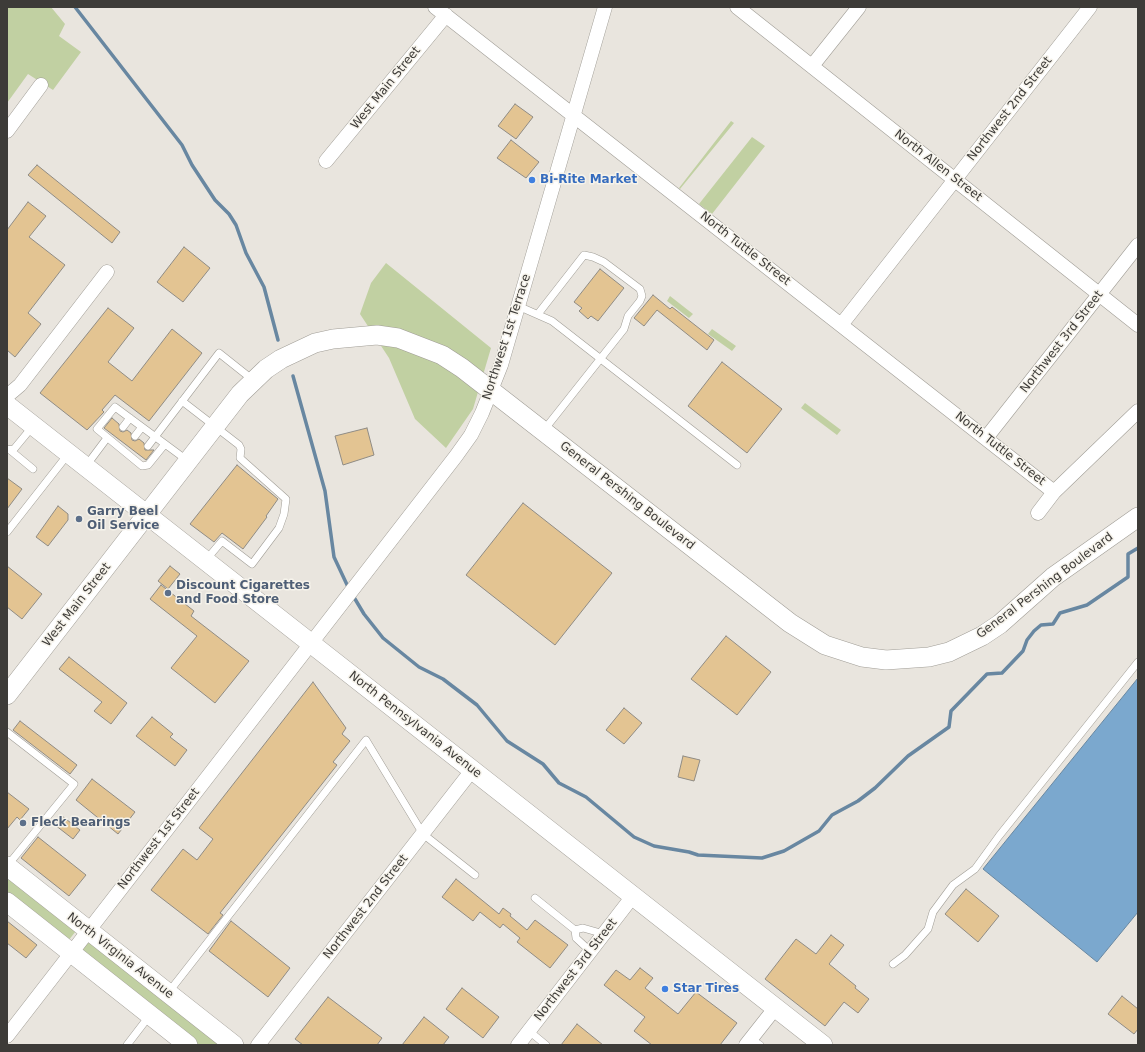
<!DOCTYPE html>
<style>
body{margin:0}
#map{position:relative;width:1145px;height:1052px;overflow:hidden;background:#e9e5de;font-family:"DejaVu Sans",sans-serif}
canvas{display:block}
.frame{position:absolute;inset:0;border:8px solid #3d3b38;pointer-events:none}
</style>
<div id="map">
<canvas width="1145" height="1052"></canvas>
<div class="frame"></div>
</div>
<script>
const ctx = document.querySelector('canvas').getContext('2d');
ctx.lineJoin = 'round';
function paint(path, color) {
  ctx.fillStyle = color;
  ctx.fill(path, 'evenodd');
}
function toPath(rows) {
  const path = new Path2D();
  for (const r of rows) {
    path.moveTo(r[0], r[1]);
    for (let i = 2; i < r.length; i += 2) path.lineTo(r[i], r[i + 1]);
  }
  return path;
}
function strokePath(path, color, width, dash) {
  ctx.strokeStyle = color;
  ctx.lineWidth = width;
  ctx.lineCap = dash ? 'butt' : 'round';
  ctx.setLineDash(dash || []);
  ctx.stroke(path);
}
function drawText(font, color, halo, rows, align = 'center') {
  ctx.font = font + ' "DejaVu Sans",sans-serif';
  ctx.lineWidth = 3;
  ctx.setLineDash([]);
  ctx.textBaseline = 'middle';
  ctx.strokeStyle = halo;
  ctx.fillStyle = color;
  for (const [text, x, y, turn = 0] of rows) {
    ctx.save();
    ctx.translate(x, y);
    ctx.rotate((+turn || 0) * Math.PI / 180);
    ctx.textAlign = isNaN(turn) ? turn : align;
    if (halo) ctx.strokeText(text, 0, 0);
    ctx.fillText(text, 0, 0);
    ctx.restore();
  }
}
paint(toPath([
 [7,7,51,7,65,24,59,36,81,52,53,90,28,74,7,103],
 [731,121,734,123,680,189,679,188],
 [752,137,765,146,712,214,699,204],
 [386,263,491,348,473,409,446,448,415,419,389,358,360,314,371,283],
 [670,296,693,314,689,318,667,301],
 [712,329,736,346,732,351,708,334],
 [805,403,841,430,837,435,801,408],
 [7,874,76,931,68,941,7,896],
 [89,941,225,1045,197,1045,81,951]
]), '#c1d0a2');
const water = toPath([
 [1138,678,1138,912,1097,962,983,869,1138,678]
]);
paint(water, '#7ba8ce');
strokePath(water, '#6887a1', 1);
strokePath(toPath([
 [75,7,182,145,192,165,215,200,229,214,236,225,246,253,264,287,278,340],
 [293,376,325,491,334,557,349,589],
 [352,594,364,614,383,638,419,667,443,679,477,705,507,741,543,764,559,783,586,797,634,837,654,846,689,852,698,855,762,858,784,851,819,831,832,815,858,801,875,788,908,756,949,727,951,711,987,674,1002,673,1023,651,1027,640,1034,631,1041,625,1053,624,1060,613,1087,605,1128,577,1128,554,1138,548]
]), '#6887a1', 3.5);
const building = toPath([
 [515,104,533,117,516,139,498,126,515,104],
 [511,140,539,162,526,178,497,158,511,140],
 [37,165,120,232,112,243,28,175,37,165],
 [28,202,46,216,29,237,65,265,28,313,41,324,15,357,7,350,7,230,28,202],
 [184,247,210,268,183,302,157,282,184,247],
 [600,269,624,288,598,321,591,316,588,319,579,311,582,308,574,302,600,269],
 [653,295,670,309,672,307,714,340,707,350,657,310,644,326,634,318,653,295],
 [108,308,134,328,108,362,132,381,172,329,202,353,149,421,115,395,102,410,104,412,87,430,40,393,108,308],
 [722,362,782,409,747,453,688,406,722,362],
 [112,418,119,424,120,431,123,432,127,430,131,433,132,440,135,441,139,439,144,443,145,450,154,450,146,460,104,428,112,418],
 [367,428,374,455,343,465,335,436,367,428],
 [237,465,278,499,266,516,267,517,243,549,222,533,214,542,190,524,237,465],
 [7,478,22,489,7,509,7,478],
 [523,503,612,573,555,645,466,575,523,503],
 [58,506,68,514,68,520,48,546,36,537,58,506],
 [7,566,42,594,22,619,7,607,7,566],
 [170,566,180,574,168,589,158,581,170,566],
 [161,585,194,611,191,616,249,661,215,703,171,668,197,636,150,599,161,585],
 [726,636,771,672,737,715,691,679,726,636],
 [69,657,127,703,111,724,94,711,102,702,59,669,69,657],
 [313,682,346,728,342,734,350,741,333,762,337,765,220,913,223,915,208,934,151,890,183,849,197,860,213,839,199,828,313,682],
 [624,708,642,723,624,744,606,730,624,708],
 [152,717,173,734,170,737,187,750,175,766,136,736,152,717],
 [20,721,77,765,70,774,13,730,20,721],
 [683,756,700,760,694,781,678,777,683,756],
 [92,779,135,812,118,834,76,800,92,779],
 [7,792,29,809,20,820,17,817,7,829,7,792],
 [62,816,80,830,73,839,55,825,62,816],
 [38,837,86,875,69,896,21,858,38,837],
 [456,879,499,914,503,908,511,914,510,916,527,930,535,920,568,945,550,968,517,942,520,938,503,924,500,928,480,912,473,921,442,897,456,879],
 [966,889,999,916,978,942,945,914,966,889],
 [7,921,37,945,26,958,7,943,7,921],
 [231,921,290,968,268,997,209,951,231,921],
 [831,935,844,945,829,964,856,986,855,988,869,999,858,1013,844,1002,825,1026,765,979,796,939,816,954,831,935],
 [640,968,653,978,645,988,678,1014,696,992,737,1023,720,1045,652,1045,634,1031,645,1017,604,985,616,970,630,980,640,968],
 [462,988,499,1017,483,1038,446,1009,462,988],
 [1122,996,1138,1009,1138,1029,1134,1034,1108,1014,1122,996],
 [328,997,382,1038,377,1045,303,1045,295,1039,328,997],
 [424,1017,449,1037,443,1045,402,1045,424,1017],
 [577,1024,603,1045,561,1045,577,1024]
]);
paint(building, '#e3c492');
strokePath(building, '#8f8b84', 1);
const lane = toPath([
 [518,306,552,321,737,465],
 [538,314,584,255,593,257,604,262,640,289,642,296,640,301,628,316,624,329,544,430],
 [182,401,239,445,241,449,240,458,286,499,284,514,279,528,252,564,222,541,206,560],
 [123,427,130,418],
 [135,436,142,427],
 [165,444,148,465,142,466,97,429,115,407,188,461],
 [148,446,219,353,253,380],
 [7,449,10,450,14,449,33,426],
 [10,450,33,469],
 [86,466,107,438],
 [7,532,69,453],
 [7,732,74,784,8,865],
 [535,898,575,930],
 [590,951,576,938,575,930,583,928,604,934],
 [893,964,905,955,928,929,933,912,953,885,975,869,999,836,1138,662],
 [168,993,366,740,423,834,475,875],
 [529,1031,546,1045],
 [751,1039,760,1045],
 [127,1045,150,1015]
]);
const street = toPath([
 [435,7,1054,492],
 [737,7,1138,325],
 [812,66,859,7],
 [7,131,41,85],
 [326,161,446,15],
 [841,325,1090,7],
 [7,396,20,385,107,272],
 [986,438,1138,245],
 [1038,513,1054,492,1138,411],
 [7,1036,456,456,471,435,482,413,501,365,605,7],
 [258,1045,473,769],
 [518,1045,633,896],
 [746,1045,776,1007]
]);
const secondary = toPath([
 [7,405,823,1045],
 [7,695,240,394,266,369,281,359,315,343,333,339,377,335,398,338,442,355,462,368,790,623,825,645,862,657,886,660,929,657,949,652,982,636,1000,624,1053,577,1138,517],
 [7,866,234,1045],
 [7,902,188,1045]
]);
strokePath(lane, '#a09d96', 8);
strokePath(street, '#a09d96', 15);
strokePath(secondary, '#a09d96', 20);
strokePath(lane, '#fff', 7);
strokePath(street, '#fff', 14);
strokePath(secondary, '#fff', 19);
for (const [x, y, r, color] of [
 [532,180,4,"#3f7fe0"],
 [79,519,4,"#5c6f8a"],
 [168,593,4,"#5c6f8a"],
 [23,823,4,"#5c6f8a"],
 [665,989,4,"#3f7fe0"]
]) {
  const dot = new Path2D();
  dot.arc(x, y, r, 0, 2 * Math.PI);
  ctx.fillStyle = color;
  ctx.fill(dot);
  strokePath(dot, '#f6f3eb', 1.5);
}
drawText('12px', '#3d3b38', '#f6f3eb', [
 ["West Main Street",386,88,-51],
 ["Northwest 2nd Street",1010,109,-52],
 ["North Allen Street",938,166,38],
 ["North Tuttle Street",745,249,38],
 ["Northwest 1st Terrace",507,337,-72],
 ["Northwest 3rd Street",1062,342,-52],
 ["North Tuttle Street",1000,449,38],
 ["General Pershing Boulevard",627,496,38],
 ["General Pershing Boulevard",1045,586,-37],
 ["West Main Street",77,605,-52],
 ["North Pennsylvania Avenue",415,725,38],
 ["Northwest 1st Street",159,839,-52],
 ["Northwest 2nd Street",366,907,-52],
 ["North Virginia Avenue",120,956,38],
 ["Northwest 3rd Street",576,970,-52]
]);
drawText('bold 12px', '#366cbe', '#f6f3eb', [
 ["Bi-Rite Market",540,180],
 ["Star Tires",673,989]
], 'left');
drawText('bold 12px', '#4e5e75', '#f6f3eb', [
 ["Garry Beel",87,512],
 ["Oil Service",87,526],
 ["Discount Cigarettes",176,586],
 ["and Food Store",176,600],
 ["Fleck Bearings",31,823]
], 'left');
</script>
